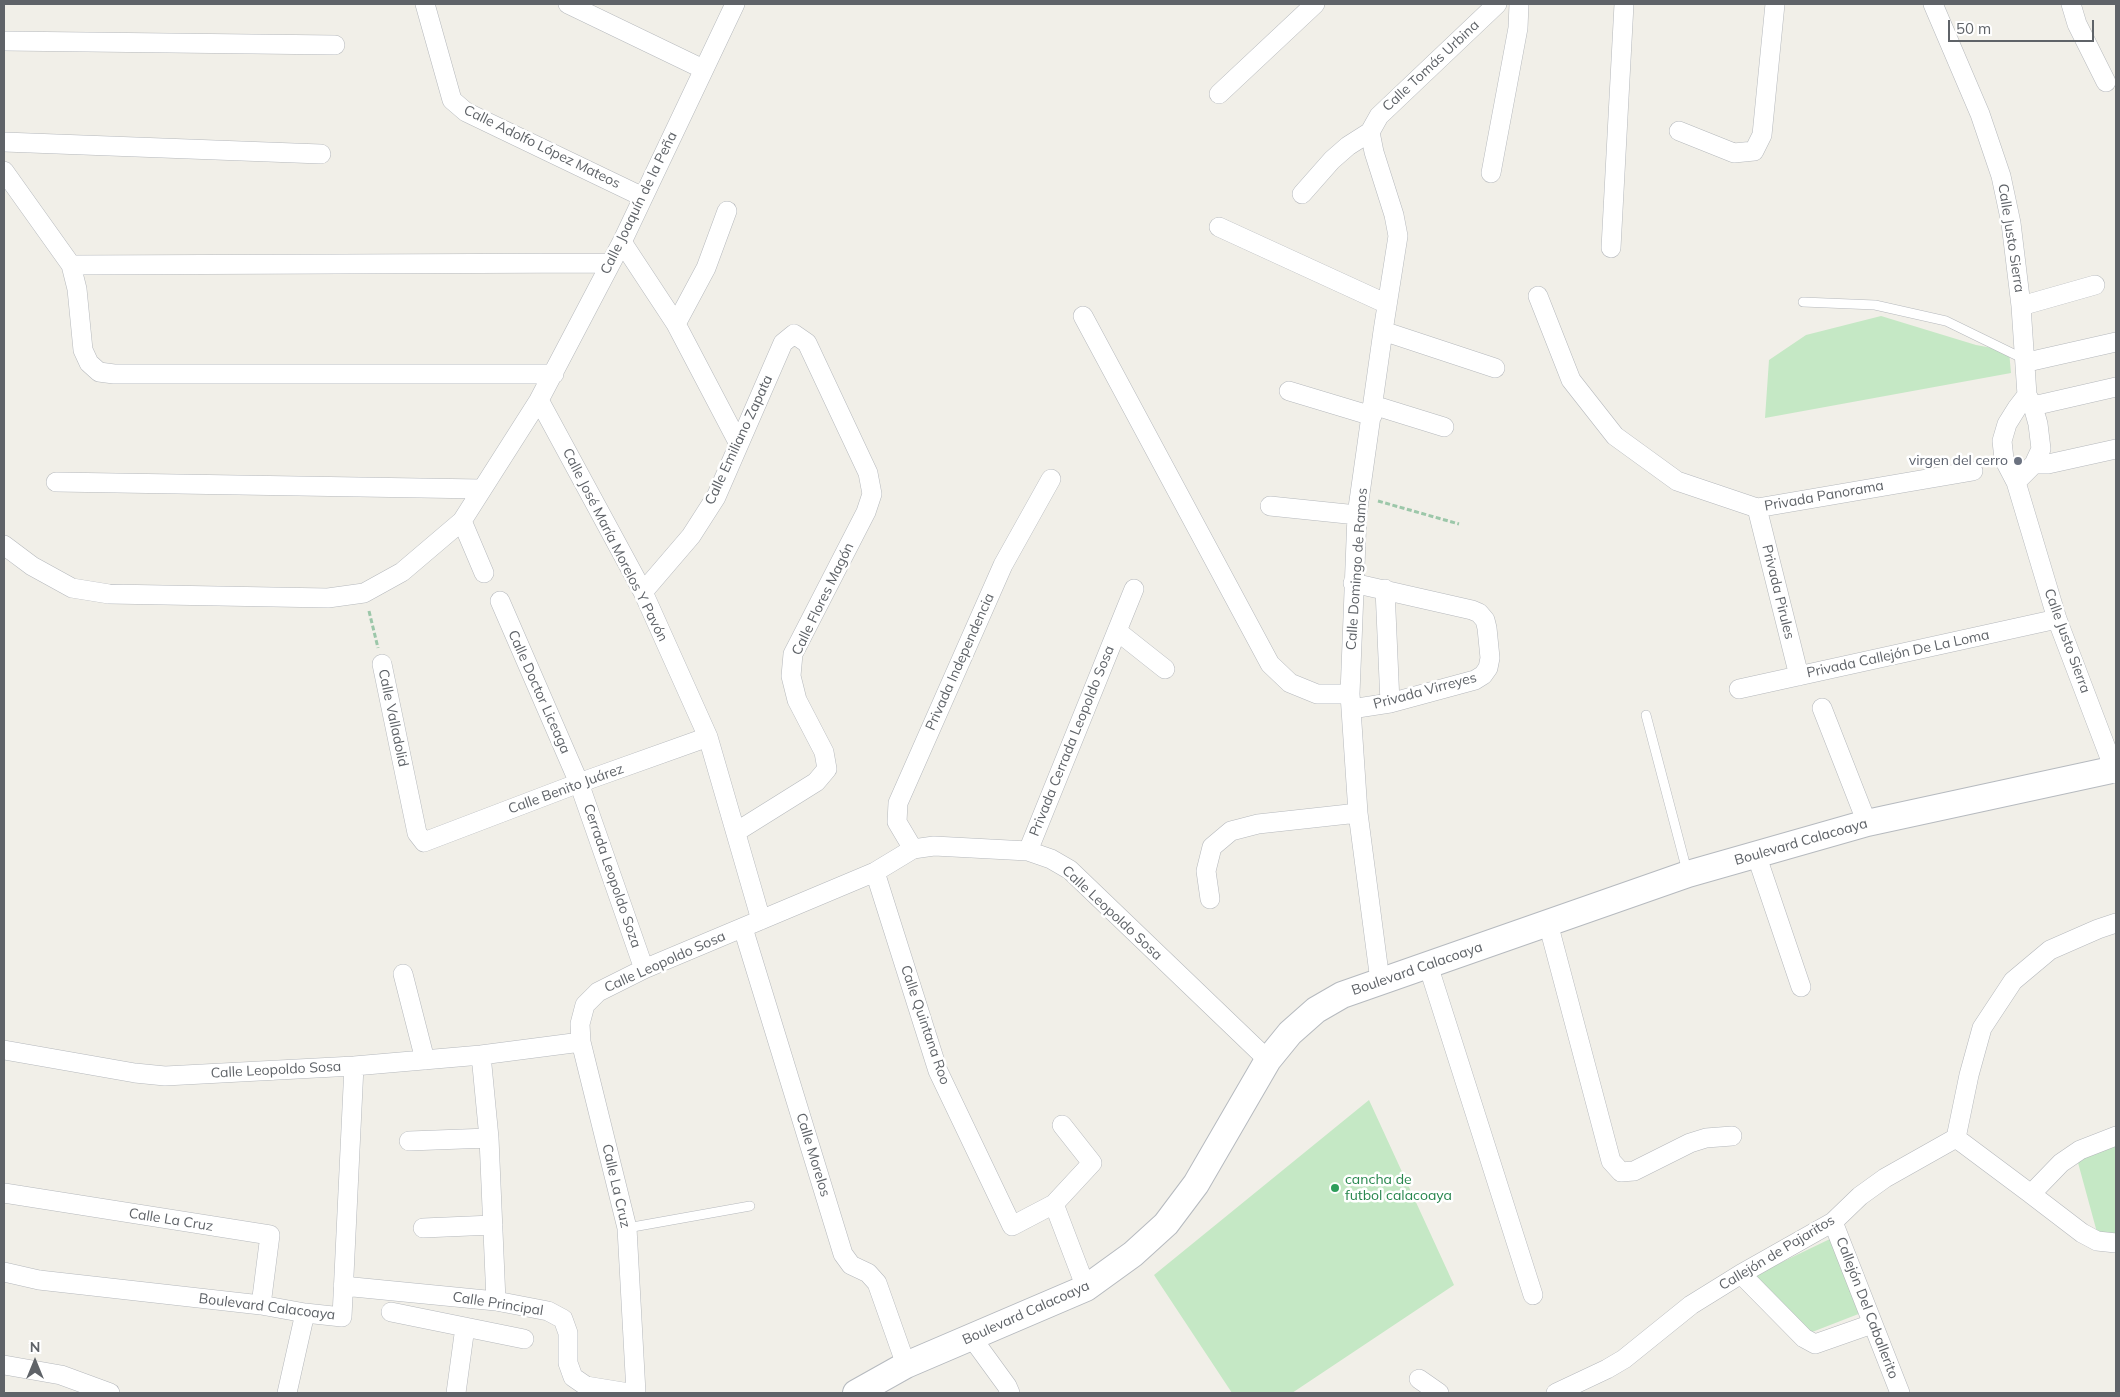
<!DOCTYPE html>
<meta charset="utf-8">
<style>
body{margin:0}
#map{position:relative;width:2120px;height:1397px;overflow:hidden;background:#f1efe8;font-family:Mulish,sans-serif}
canvas{display:block}
.frame{position:absolute;inset:0;border:5px solid #5f6368;pointer-events:none}
.north{position:absolute;left:10px;top:1337px;width:50px;height:50px;-webkit-text-stroke:4px #fff;paint-order:stroke;rotate:0deg;font-size:14px;font-weight:700;line-height:20px;text-align:center;color:#5f6368}
.north::after{content:'';display:block;margin:auto;width:18px;height:22px;background:#5f6368;clip-path:polygon(50% 0,100% 100%,50% 72%,0 100%)}
.scale{position:absolute;left:1948px;top:20px;width:146px;height:22px;box-sizing:border-box;border:2px solid #5f6368;border-top:0;padding-left:6px;font-size:15px;line-height:18px;white-space:nowrap;color:#5f6368;-webkit-text-stroke:4px #fff;paint-order:stroke}
</style>
<div id="map">
<canvas width="2120" height="1397"></canvas>
<div class="frame"></div>
<div class="north">N</div>
<div class="scale">50 m</div>
</div>
<script>
const ctx = document.querySelector('canvas').getContext('2d');
ctx.lineJoin = 'round';
function paint(path, color) {
  ctx.fillStyle = color;
  ctx.fill(path, 'evenodd');
}
function toPath(rows) {
  const path = new Path2D();
  for (const r of rows) {
    path.moveTo(r[0], r[1]);
    for (let i = 2; i < r.length; i += 2) path.lineTo(r[i], r[i + 1]);
  }
  return path;
}
function strokePath(path, color, width, dash) {
  ctx.strokeStyle = color;
  ctx.lineWidth = width;
  ctx.lineCap = dash ? 'butt' : 'round';
  ctx.setLineDash(dash || []);
  ctx.stroke(path);
}
function drawText(font, color, halo, rows, align = 'center') {
  ctx.font = font + ' Mulish,sans-serif';
  ctx.lineWidth = 5;
  ctx.setLineDash([]);
  ctx.textBaseline = 'middle';
  ctx.strokeStyle = halo;
  ctx.fillStyle = color;
  for (const [text, x, y, turn = 0] of rows) {
    ctx.save();
    ctx.translate(x, y);
    ctx.rotate((+turn || 0) * Math.PI / 180);
    ctx.textAlign = isNaN(turn) ? turn : align;
    if (halo) ctx.strokeText(text, 0, 0);
    ctx.fillText(text, 0, 0);
    ctx.restore();
  }
}
paint(toPath([
 [1881,316,1976,345,2009,351,2011,373,1765,418,1769,360,1806,335],
 [1369,1100,1454,1285,1292,1393,1232,1393,1154,1275],
 [2116,1145,2116,1234,2098,1236,2077,1159],
 [1832,1238,1861,1313,1807,1334,1751,1277]
]), '#c5e8c5');
const lane = toPath([
 [1803,302,1875,305,1946,321,2024,359],
 [1646,715,1687,871],
 [627,1228,750,1206]
]);
const street = toPath([
 [425,4,452,100,466,112,643,197],
 [568,4,703,69],
 [1933,4,1980,114,2001,176,2011,223,2021,306,2027,395,2033,406,2038,424,2041,449,2034,464,2016,482],
 [2071,4,2077,24,2106,82],
 [4,41,335,45],
 [1219,94,1315,4],
 [1679,131,1734,153,1754,151,1762,135,1775,4],
 [1370,132,1374,152,1394,215,1398,236,1383,331,1357,515,1350,694,1358,813,1380,981],
 [4,142,321,154],
 [4,171,71,265,77,289,83,350,89,363,99,372,114,374,554,374],
 [1491,173,1518,28,1519,4],
 [1302,194,1332,160,1348,146,1370,132,1379,116,1497,4],
 [1219,227,1387,304],
 [622,242,676,324,739,444],
 [1611,248,1624,4],
 [71,265,610,263],
 [1538,296,1571,380,1615,436,1677,481,1757,508,1973,471],
 [2021,306,2095,285],
 [1083,316,1270,664,1290,683,1317,694,1350,694],
 [676,324,706,268,727,211],
 [1383,331,1495,368],
 [2025,359,2032,361,2116,342],
 [1289,391,1372,416],
 [2027,395,2017,408,2007,424,2002,441,2004,459,2016,482,2057,619,2116,774],
 [539,400,643,592,708,737,761,920],
 [1373,405,1444,427],
 [2033,406,2116,387],
 [2034,464,2048,464,2116,449],
 [56,482,481,489],
 [1270,506,1357,515],
 [1757,508,1799,676],
 [462,521,484,573],
 [4,545,32,566,72,588,109,594,328,598,364,593,402,572,462,521,539,400,622,242,735,4],
 [1385,589,1390,703],
 [643,592,691,536,716,497,783,343,794,334,807,343,868,473,872,494,866,512,793,654,791,676,797,700,824,752,827,769,816,782,736,832],
 [500,601,579,783,644,969],
 [1117,631,1165,669],
 [382,664,417,833,424,842,579,783,708,737],
 [1739,689,2057,619],
 [1822,708,1867,823],
 [1351,709,1390,703,1475,680,1483,675,1488,668,1490,658,1487,628,1485,620,1479,613,1472,610,1353,583],
 [913,849,897,822,898,803,1003,565,1051,479],
 [1028,851,1134,589],
 [1756,854,1801,987],
 [875,872,938,1071,1012,1226,1054,1204,1092,1163,1062,1125],
 [1210,899,1206,871,1212,847,1231,831,1258,824,1358,813],
 [1548,923,1611,1161,1621,1172,1634,1171,1690,1143,1706,1138,1732,1136],
 [743,928,843,1254,851,1265,868,1273,877,1283,906,1365],
 [1428,965,1533,1295],
 [403,974,425,1060],
 [4,1050,135,1073,165,1076,354,1066,481,1055,581,1042],
 [481,1055,489,1138,496,1301],
 [1956,1138,2031,1194,2061,1163,2080,1150,2116,1136],
 [409,1141,489,1138],
 [4,1193,270,1235,261,1305],
 [2031,1194,2082,1233,2097,1241,2116,1243],
 [1054,1204,1086,1288],
 [1833,1222,1900,1393],
 [423,1228,493,1225],
 [4,1272,39,1280,261,1305,305,1313,342,1317,354,1066],
 [1741,1274,1804,1338,1815,1344,1872,1324],
 [343,1286,496,1301,548,1311,563,1319,568,1333,568,1363,573,1377,586,1386,629,1393],
 [391,1312,524,1339],
 [972,1338,1007,1386,1010,1393],
 [4,1365,61,1375,110,1393],
 [1419,1379,1439,1393],
 [287,1393,305,1313],
 [456,1393,465,1327],
 [636,1393,627,1228,581,1042,580,1024,585,1005,598,992,644,969,875,872,913,849,934,846,1028,851,1051,859,1070,870,1268,1060],
 [1556,1393,1607,1369,1624,1359,1691,1305,1741,1274,1833,1222,1860,1196,1885,1178,1956,1138,1969,1075,1982,1028,2013,981,2050,950,2098,929,2116,923]
]);
const secondary = toPath([
 [856,1393,906,1365,1086,1288,1133,1254,1166,1224,1196,1184,1268,1060,1290,1033,1316,1010,1342,995,1688,874,1867,823,2116,769]
]);
strokePath(lane, '#b5b8bc', 10);
strokePath(street, '#b5b8bc', 20);
strokePath(secondary, '#b6babf', 28);
strokePath(toPath([
 [1378,501,1459,524],
 [369,611,378,648]
]), '#9cc7a9', 3, [5, 2.5]);
strokePath(lane, '#fff', 9);
strokePath(street, '#fff', 19);
strokePath(secondary, '#fff', 26);
for (const [x, y, r, color] of [
 [2018,461,5,"#6b7280"],
 [1335,1188,5,"#2e9e5b"]
]) {
  const dot = new Path2D();
  dot.arc(x, y, r, 0, 2 * Math.PI);
  ctx.fillStyle = color;
  ctx.fill(dot);
  strokePath(dot, '#fff', 2);
}
drawText('14px', '#5f6368', '#fff', [
 ["Calle Tomás Urbina",1431,66,-43],
 ["Calle Adolfo López Mateos",542,147,26],
 ["Calle Joaquín de la Peña",639,203,-64],
 ["Calle Justo Sierra",2011,238,81],
 ["Calle Emiliano Zapata",739,440,-65],
 ["Privada Panorama",1824,496,-10],
 ["Calle José María Morelos Y Pavón",615,545,63],
 ["Calle Domingo de Ramos",1357,569,-86],
 ["Privada Pirules",1778,592,76],
 ["Calle Flores Magón",823,599,-64],
 ["Calle Justo Sierra",2067,641,70],
 ["Privada Callejón De La Loma",1898,654,-12],
 ["Privada Independencia",960,662,-66],
 ["Privada Virreyes",1425,691,-15],
 ["Calle Doctor Liceaga",539,692,66],
 ["Calle Valladolid",393,718,78],
 ["Privada Cerrada Leopoldo Sosa",1072,741,-68],
 ["Calle Benito Juárez",566,789,-20],
 ["Boulevard Calacoaya",1801,842,-16],
 ["Cerrada Leopoldo Soza",612,876,71],
 ["Calle Leopoldo Sosa",1112,913,43],
 ["Calle Leopoldo Sosa",665,962,-24],
 ["Boulevard Calacoaya",1417,969,-19],
 ["Calle Quintana Roo",925,1025,71],
 ["Calle Leopoldo Sosa",276,1070,-3],
 ["Calle Morelos",813,1155,73],
 ["Calle La Cruz",616,1186,77],
 ["Calle La Cruz",171,1220,9],
 ["Callejón de Pajaritos",1777,1253,-31],
 ["Calle Principal",498,1304,9],
 ["Boulevard Calacoaya",267,1307,7],
 ["Callejón Del Caballerito",1867,1308,69],
 ["Boulevard Calacoaya",1026,1313,-24]
]);
drawText('14px', '#5b616d', '#fff', [
 ["virgen del cerro",2008,461]
], 'right');
drawText('14px', '#27864d', '#fff', [
 ["cancha de",1345,1180],
 ["futbol calacoaya",1345,1196]
], 'left');
</script>
